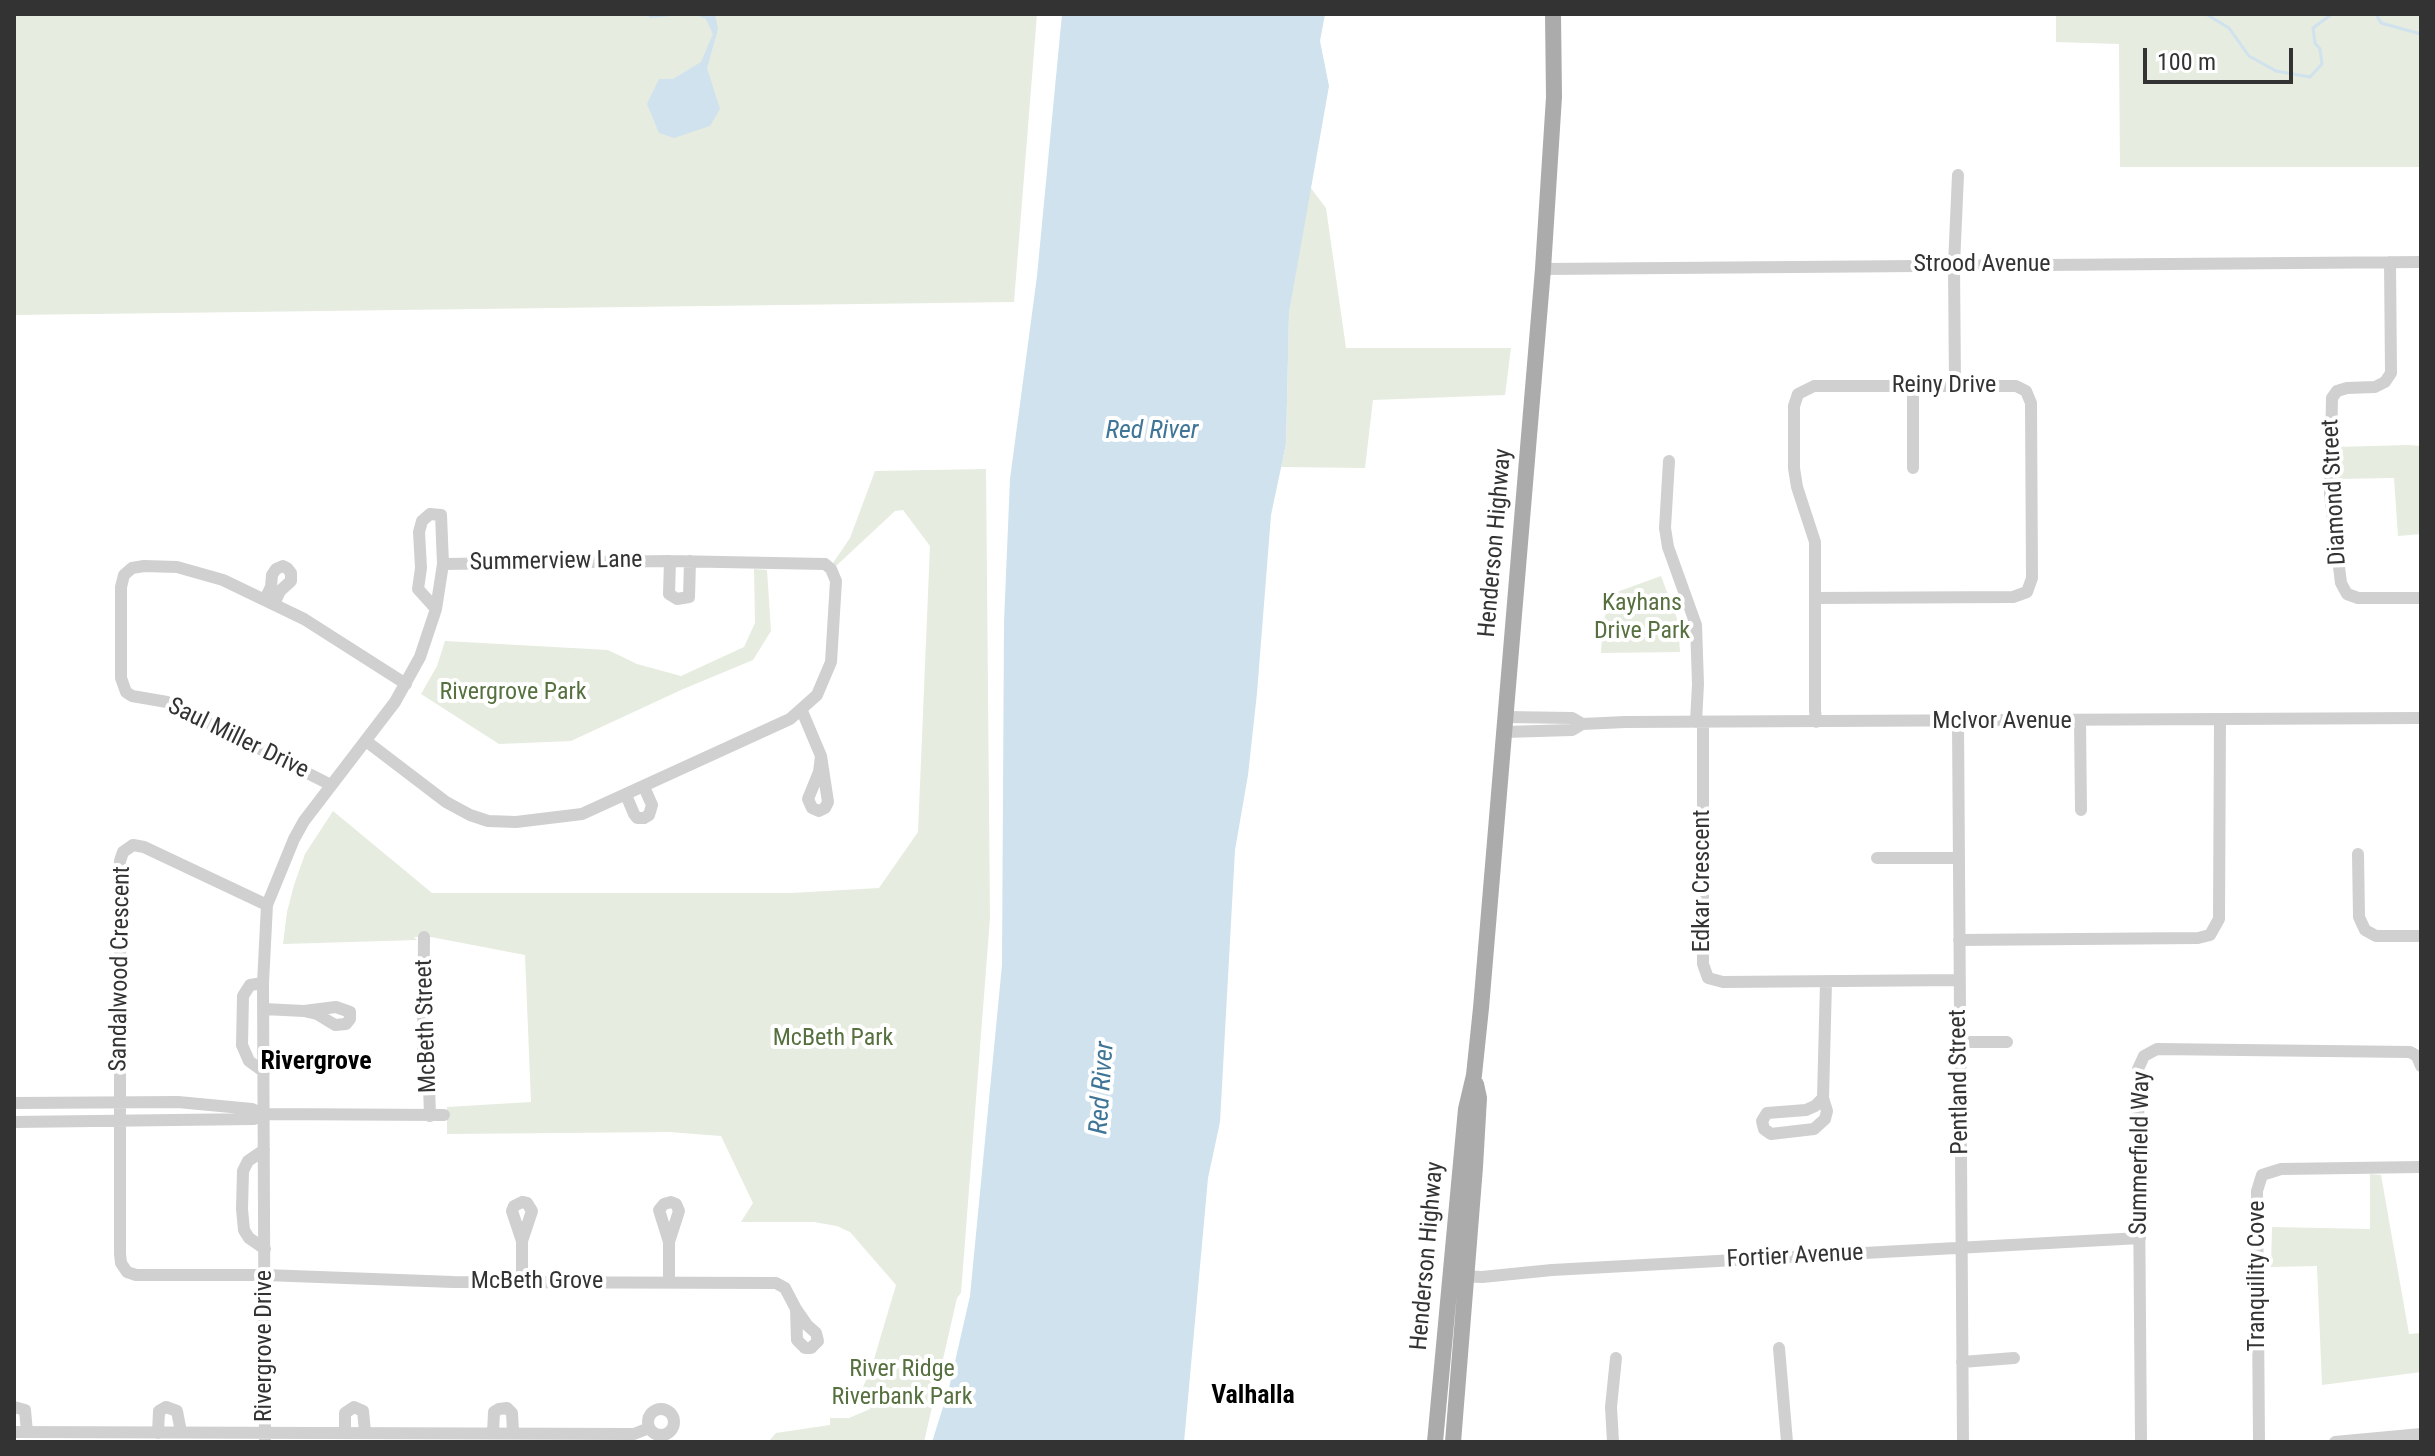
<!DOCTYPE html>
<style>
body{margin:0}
#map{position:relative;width:2435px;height:1456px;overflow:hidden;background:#fff;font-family:"Roboto Condensed",sans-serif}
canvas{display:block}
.frame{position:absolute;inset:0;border:16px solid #333;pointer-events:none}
.scale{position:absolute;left:2143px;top:48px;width:150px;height:36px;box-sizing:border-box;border:4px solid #333;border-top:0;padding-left:10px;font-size:24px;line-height:28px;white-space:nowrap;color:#333;-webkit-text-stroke:6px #fff;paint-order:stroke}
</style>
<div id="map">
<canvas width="2435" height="1456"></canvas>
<div class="frame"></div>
<div class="scale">100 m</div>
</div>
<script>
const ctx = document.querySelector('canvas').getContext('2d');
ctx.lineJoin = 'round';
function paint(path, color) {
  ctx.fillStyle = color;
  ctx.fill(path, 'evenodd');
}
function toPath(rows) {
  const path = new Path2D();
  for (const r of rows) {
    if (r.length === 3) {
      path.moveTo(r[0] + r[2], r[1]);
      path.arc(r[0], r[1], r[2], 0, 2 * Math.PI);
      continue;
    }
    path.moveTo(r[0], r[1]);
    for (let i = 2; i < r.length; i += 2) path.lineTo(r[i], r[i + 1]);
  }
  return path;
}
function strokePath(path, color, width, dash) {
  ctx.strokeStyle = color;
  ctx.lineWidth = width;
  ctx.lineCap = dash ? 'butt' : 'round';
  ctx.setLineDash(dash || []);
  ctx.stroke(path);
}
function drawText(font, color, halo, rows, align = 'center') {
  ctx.font = font + ' "Roboto Condensed",sans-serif';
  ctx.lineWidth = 8;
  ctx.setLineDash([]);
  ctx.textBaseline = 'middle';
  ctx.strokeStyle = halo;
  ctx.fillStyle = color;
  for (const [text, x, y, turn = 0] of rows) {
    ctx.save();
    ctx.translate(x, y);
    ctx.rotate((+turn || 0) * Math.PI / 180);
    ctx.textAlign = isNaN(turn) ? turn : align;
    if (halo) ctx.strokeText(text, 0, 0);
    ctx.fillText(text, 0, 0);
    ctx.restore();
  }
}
paint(toPath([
 [135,14,1037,14,1014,302,14,315,14,16],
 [2056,14,2421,14,2421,167,2120,167,2119,44,2056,42],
 [1310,187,1326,208,1346,348,1511,348,1505,395,1373,400,1365,468,1281,467,1286,444,1289,313],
 [2409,445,2421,446,2421,534,2398,536,2394,478,2336,479,2336,447],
 [986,469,990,918,961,1293,957,1298,924,1442,768,1442,776,1433,830,1425,830,1418,849,1418,870,1409,863,1387,872,1366,896,1285,850,1232,837,1226,814,1222,741,1222,753,1203,721,1136,669,1132,447,1134,447,1107,531,1102,525,955,431,937,414,937,417,940,283,944,287,912,294,885,305,854,333,811,432,893,791,893,879,888,918,832,930,546,903,510,895,511,836,566,833,563,850,538,875,471],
 [754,569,767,570,771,631,753,660,681,690,571,741,499,744,421,694,437,666,445,641,608,650,637,664,681,676,744,647,755,623],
 [1661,576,1678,621,1680,652,1601,653,1603,621,1614,593],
 [2370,1174,2381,1175,2409,1334,2421,1333,2421,1372,2322,1385,2317,1266,2271,1267,2272,1227,2370,1229]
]), '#e6ecdf');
paint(toPath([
 [647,14,715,14,718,29,707,68,720,109,710,126,674,138,659,133,647,104,659,79,673,79,701,62,713,34,706,19,694,14,650,18],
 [1062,14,1325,14,1320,41,1329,86,1289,313,1286,444,1271,515,1257,693,1248,775,1235,850,1220,1122,1208,1178,1184,1442,932,1442,949,1388,970,1296,1002,965,1004,622,1010,479,1037,276]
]), '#cfe2ee');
strokePath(toPath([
 [2206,14,2229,28,2249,56,2276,71,2310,77,2322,64,2320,49,2315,43,2313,28,2332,14],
 [2376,14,2381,23,2421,34]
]), '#cfe2ee', 3);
strokePath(toPath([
 [2390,262,2391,373,2385,382,2375,387,2347,388,2337,391,2332,398,2330,495,2341,583,2347,594,2358,598,2421,598],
 [1543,269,2421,262],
 [1913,385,1913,468],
 [1955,385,1954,265,1958,175],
 [1669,461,1665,528,1668,547,1696,625,1698,684,1696,722],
 [670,561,669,594,677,599,689,597,690,561],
 [1815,598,2013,597,2027,592,2032,578,2031,403,2026,391,2016,386,1814,386,1798,394,1794,406,1794,468,1797,487,1815,542,1815,710,1816,722],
 [265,599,271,587,272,575,276,569,283,566,287,568,291,573,291,581,280,591,274,604],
 [802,711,821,756,819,772,808,799,812,808,819,811,825,808,828,802,821,756],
 [1505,717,1572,718,1582,724],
 [2080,721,2081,810],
 [1703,722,1703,964,1708,978,1723,982,1959,980],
 [1958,722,1963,1442],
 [1504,732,1572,730,1582,724,1625,722,2421,718],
 [366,741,446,802,470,815,488,821,516,822,582,814,790,719,817,695,831,662,836,581,831,569,825,564,670,561,443,564],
 [331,785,167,702,132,696,126,692,121,678,121,587,124,575,132,568,144,566,177,567,223,580,304,619,406,684],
 [626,795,634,814,637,818,644,818,649,815,652,805,644,787],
 [2358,854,2359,917,2365,930,2376,936,2421,936],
 [1877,858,1959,858],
 [267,905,144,847,133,845,123,852,120,861,120,1254,121,1263,127,1272,136,1275,265,1275,453,1282,776,1283,785,1288,796,1309,797,1340,805,1348,811,1348,818,1341,816,1333,807,1325,796,1309],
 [424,937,423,1054,429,1086,430,1116],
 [1959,940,2198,938,2210,935,2219,919,2220,720],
 [263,983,250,985,243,996,242,1045,249,1061,264,1072],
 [264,1009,304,1011,336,1007,350,1012,350,1019,346,1024,335,1025,317,1014,304,1011],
 [1960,1042,2007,1042],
 [1823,1098,1815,1106,1806,1110,1767,1113,1762,1121,1764,1129,1771,1134,1814,1129,1825,1119,1827,1111,1823,1098,1826,982],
 [14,1103,178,1102,252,1109,263,1114],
 [14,1122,254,1119,263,1114,444,1115],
 [264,1150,248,1161,243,1171,242,1209,244,1230,249,1238,265,1249],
 [669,1242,659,1210,664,1204,671,1202,676,1204,679,1211,669,1242,669,1282],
 [1460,1276,1482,1277,1552,1270,2140,1238],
 [522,1282,522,1241,512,1211,514,1206,522,1202,527,1203,532,1211,522,1241],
 [1779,1348,1787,1442],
 [1962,1362,2014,1358],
 [14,1407,25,1410,27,1432],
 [661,1422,13],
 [14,1432,634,1434,649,1428],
 [158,1433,159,1411,166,1407,177,1411,181,1432],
 [345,1433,345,1413,354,1407,363,1411,365,1432],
 [493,1433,494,1412,499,1409,507,1408,512,1413,513,1432],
 [265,1442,263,983,267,905,294,839,304,821,395,702,420,657,436,609,443,564,441,515,430,514,422,521,419,532,421,568,418,589,436,609],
 [1613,1442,1611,1407,1616,1358],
 [2141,1442,2138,1069,2144,1056,2157,1049,2410,1052,2417,1056,2421,1066],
 [2259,1442,2257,1191,2262,1175,2281,1169,2421,1167],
 [2335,1442,2421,1434]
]), '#d0d0d0', 12);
strokePath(toPath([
 [1435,1442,1466,1109,1474,1075,1481,1008,1543,269,1554,97,1553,14],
 [1453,1442,1475,1167,1479,1098,1476,1084]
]), '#ababab', 16);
drawText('24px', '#333', '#fff', [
 ["Strood Avenue",1982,265],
 ["Reiny Drive",1944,386],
 ["Diamond Street",2335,492,-93],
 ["Henderson Highway",1496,543,-85],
 ["Summerview Lane",556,562,-1],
 ["McIvor Avenue",2002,722],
 ["Saul Miller Drive",238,739,26],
 ["Edkar Crescent",1703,881,-90],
 ["Sandalwood Crescent",121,969,-89],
 ["McBeth Street",427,1026,-92],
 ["Pentland Street",1960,1082,-91],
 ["Summerfield Way",2141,1153,-89],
 ["Henderson Highway",1428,1256,-85],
 ["Fortier Avenue",1795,1257,-3],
 ["Tranquility Cove",2258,1276,-90],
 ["McBeth Grove",537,1282],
 ["Rivergrove Drive",265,1346,-90]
]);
drawText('24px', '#56703f', '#fff', [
 ["Kayhans",1642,604],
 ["Drive Park",1642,632],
 ["Rivergrove Park",513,693],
 ["McBeth Park",833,1039],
 ["River Ridge",902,1370],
 ["Riverbank Park",902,1398]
]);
drawText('italic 26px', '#3f7597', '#fff', [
 ["Red River",1152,431],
 ["Red River",1103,1088,-86]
]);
drawText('bold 26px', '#000', '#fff', [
 ["Rivergrove",316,1062],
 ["Valhalla",1253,1396]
]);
</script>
